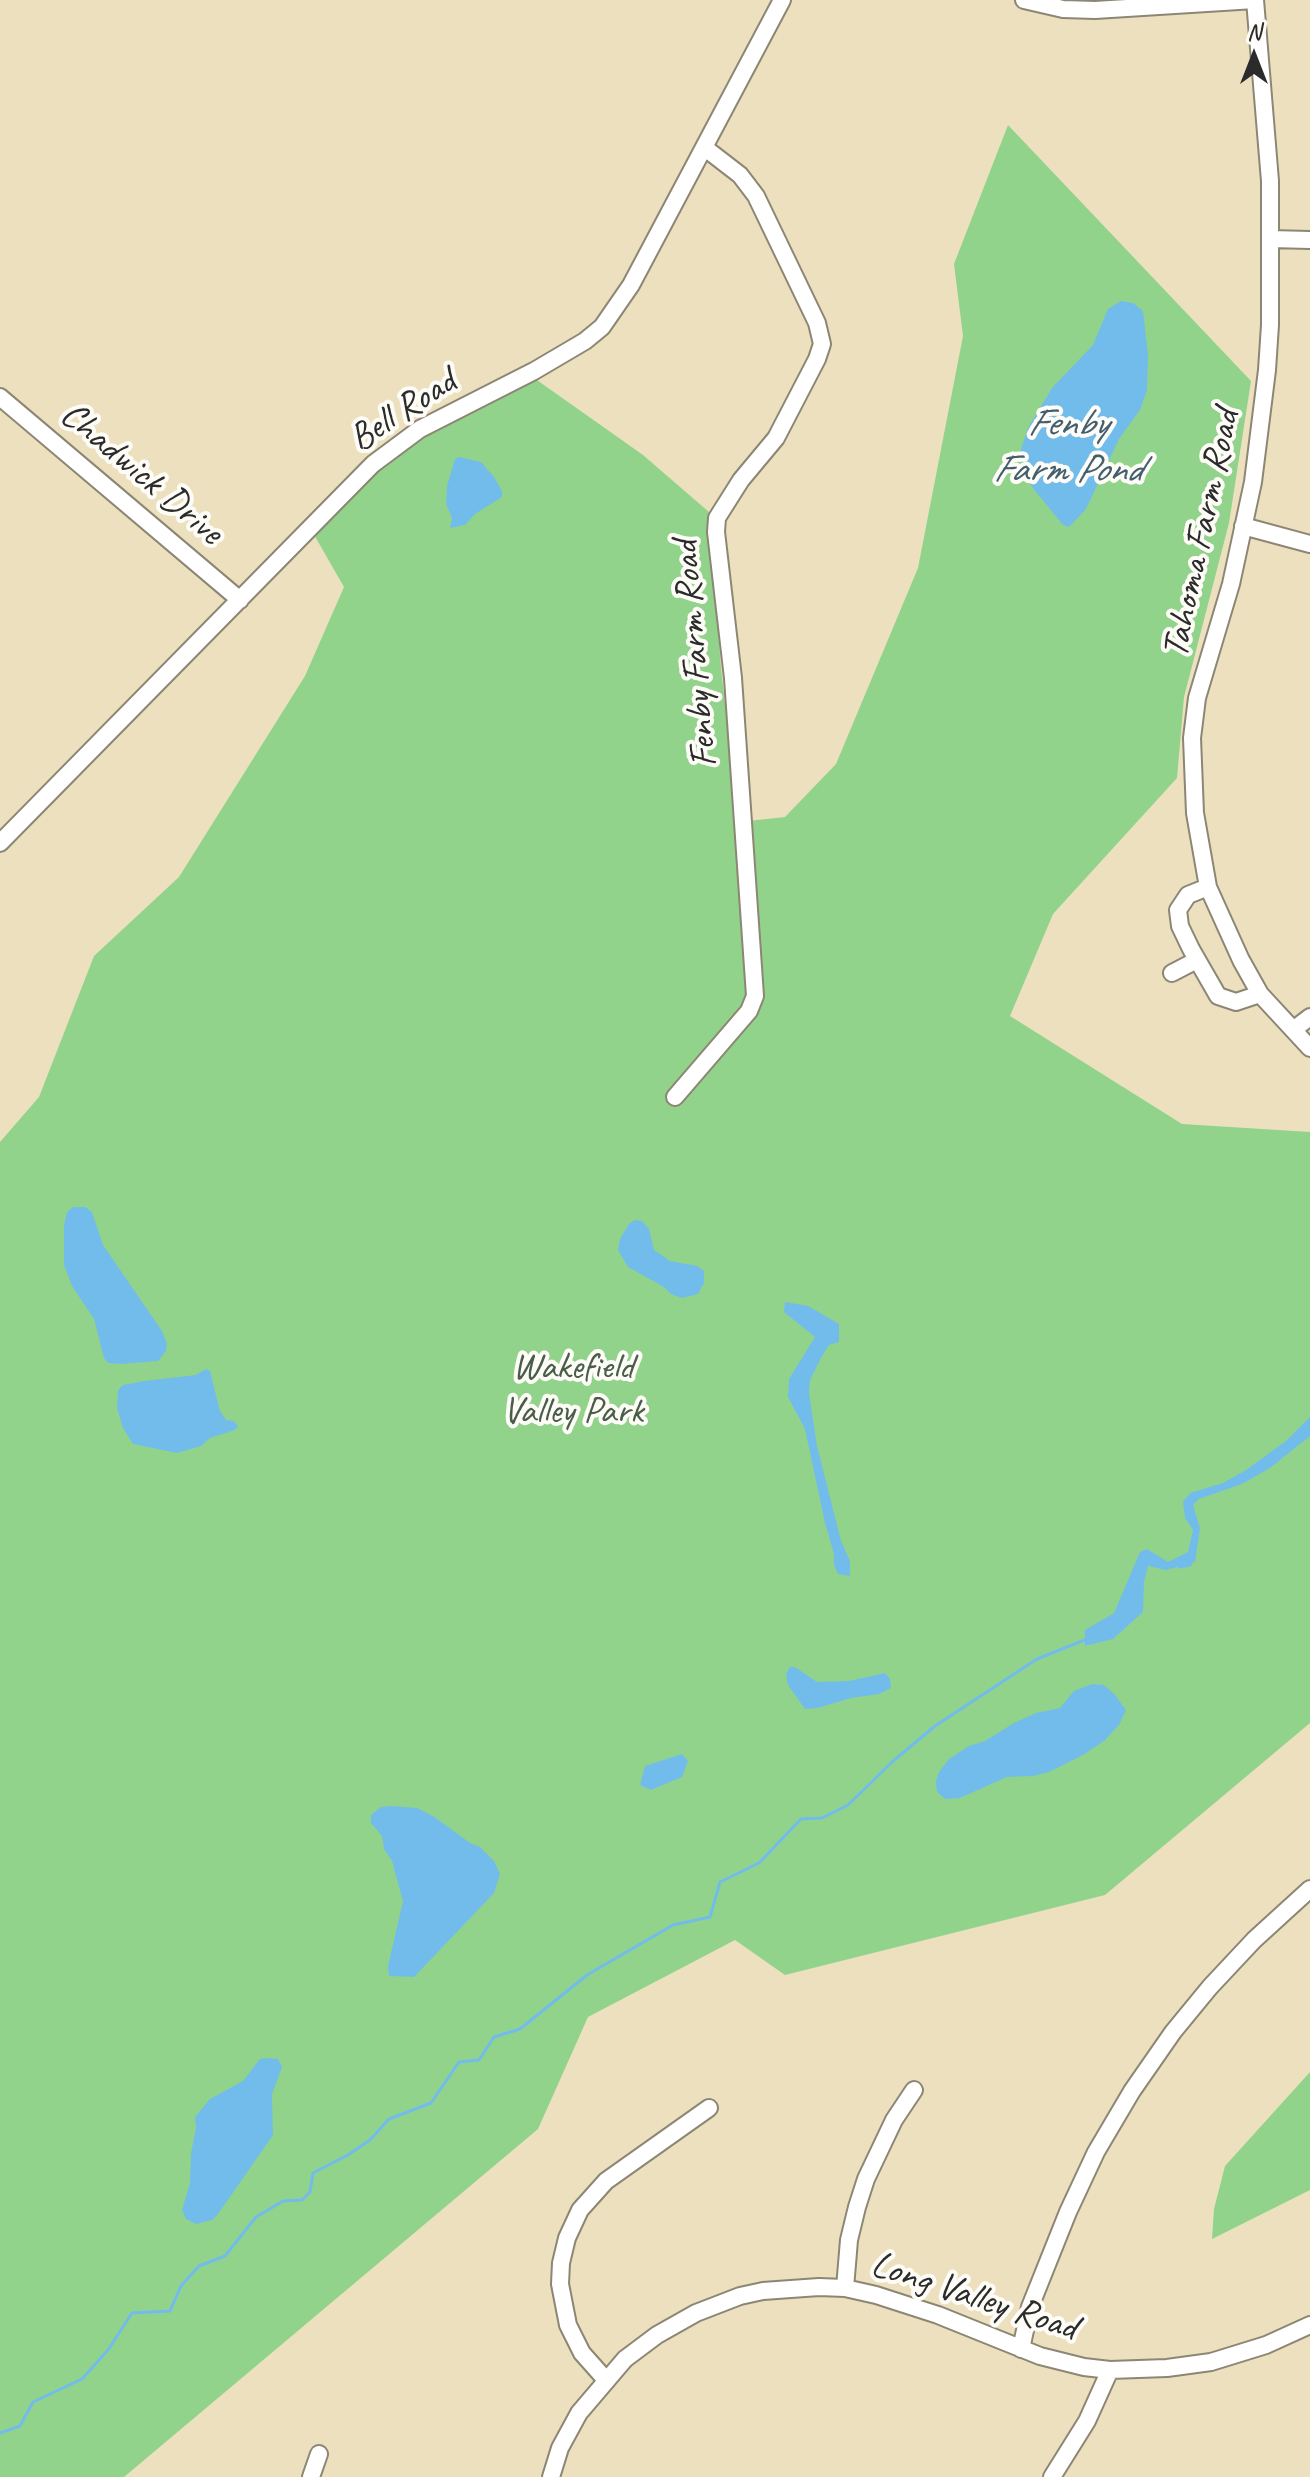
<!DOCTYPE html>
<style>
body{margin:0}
#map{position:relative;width:1310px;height:2477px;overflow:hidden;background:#ece0be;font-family:Caveat,sans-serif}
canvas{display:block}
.north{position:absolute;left:1214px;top:16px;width:80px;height:80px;-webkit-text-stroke:6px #fdfcf7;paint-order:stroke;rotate:0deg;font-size:22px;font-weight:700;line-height:32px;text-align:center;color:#2b2b2b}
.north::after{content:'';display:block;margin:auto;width:28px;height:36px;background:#2b2b2b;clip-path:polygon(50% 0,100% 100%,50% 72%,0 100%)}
</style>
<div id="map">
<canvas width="1310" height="2477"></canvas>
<div class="north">N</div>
</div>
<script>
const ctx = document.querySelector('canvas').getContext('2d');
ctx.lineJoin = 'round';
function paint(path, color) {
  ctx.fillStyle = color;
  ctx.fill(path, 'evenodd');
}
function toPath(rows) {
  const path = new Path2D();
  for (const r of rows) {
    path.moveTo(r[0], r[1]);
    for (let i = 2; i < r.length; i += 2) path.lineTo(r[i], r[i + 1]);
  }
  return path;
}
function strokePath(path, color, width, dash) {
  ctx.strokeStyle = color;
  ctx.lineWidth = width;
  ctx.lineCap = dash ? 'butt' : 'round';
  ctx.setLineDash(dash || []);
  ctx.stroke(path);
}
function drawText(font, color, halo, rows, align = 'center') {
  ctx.font = font + ' Caveat,sans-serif';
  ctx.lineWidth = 8;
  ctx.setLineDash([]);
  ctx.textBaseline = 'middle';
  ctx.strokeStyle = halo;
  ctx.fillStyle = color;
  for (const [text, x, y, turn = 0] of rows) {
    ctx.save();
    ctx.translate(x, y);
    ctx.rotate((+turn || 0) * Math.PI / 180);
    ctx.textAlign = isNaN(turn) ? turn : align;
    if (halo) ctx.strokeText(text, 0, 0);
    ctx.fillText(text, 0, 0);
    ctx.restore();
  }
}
paint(toPath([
 [1008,125,1251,381,1229,523,1184,697,1177,778,1053,914,1010,1016,1182,1124,1310,1132,1310,1723,1105,1895,785,1975,735,1940,588,2017,538,2129,124,2477,0,2477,0,1142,39,1097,94,956,179,877,305,676,344,587,313,533,382,463,422,436,534,378,643,455,709,512,721,668,739,822,785,817,836,764,918,568,963,336,954,264],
 [1310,2072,1310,2190,1212,2239,1214,2209,1225,2166]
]), '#92d38b');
paint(toPath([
 [1121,301,1133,303,1143,311,1148,355,1147,390,1140,410,1119,439,1086,509,1069,527,1063,525,1032,487,1019,456,1022,446,1028,428,1052,388,1093,345,1108,309],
 [459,457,481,462,494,477,502,491,502,497,475,514,465,525,450,528,452,518,446,504,447,486,455,459],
 [73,1207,85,1207,92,1212,103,1245,162,1331,167,1344,166,1351,158,1361,121,1364,108,1363,104,1358,94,1319,72,1286,64,1265,64,1225,67,1212],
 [635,1220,642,1221,649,1229,654,1250,663,1256,670,1261,697,1266,704,1271,704,1283,698,1294,682,1298,671,1294,664,1287,628,1267,618,1250,620,1239,629,1224],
 [785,1302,808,1306,839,1324,839,1342,829,1345,822,1356,810,1380,809,1393,817,1446,841,1541,850,1561,850,1576,838,1574,834,1565,834,1554,825,1523,805,1429,788,1397,789,1379,815,1337,784,1312],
 [206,1369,210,1371,220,1411,226,1420,234,1421,238,1426,235,1430,210,1438,201,1446,177,1453,133,1444,123,1428,117,1408,118,1390,123,1385,144,1381,196,1375],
 [1310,1417,1310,1436,1270,1468,1242,1484,1199,1499,1193,1505,1200,1528,1195,1562,1166,1570,1148,1566,1144,1582,1143,1612,1113,1639,1085,1646,1085,1630,1114,1613,1140,1552,1147,1549,1168,1562,1188,1552,1193,1530,1185,1518,1183,1502,1190,1493,1223,1483,1246,1470,1286,1441],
 [790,1667,795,1667,817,1682,849,1681,885,1673,890,1679,891,1688,879,1694,851,1698,818,1708,805,1709,788,1685,786,1674],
 [1092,1684,1104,1685,1115,1695,1126,1710,1119,1725,1104,1741,1083,1755,1049,1772,1033,1776,1007,1777,960,1798,945,1799,937,1792,936,1781,939,1772,949,1759,969,1746,985,1741,1014,1723,1036,1713,1060,1708,1074,1691],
 [682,1754,688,1761,682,1777,651,1790,640,1785,645,1766],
 [390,1806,417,1808,433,1816,470,1843,480,1847,494,1861,500,1874,494,1893,414,1977,389,1976,388,1966,403,1901,392,1861,384,1849,382,1836,371,1823,371,1815,381,1807],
 [267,2058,278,2059,282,2067,272,2094,273,2135,218,2214,212,2220,196,2224,186,2219,182,2210,190,2183,191,2153,196,2128,195,2117,210,2099,243,2081,260,2059]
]), '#72bceb');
strokePath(toPath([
 [1179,1567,1190,1565,1192,1560],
 [0,2433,20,2426,33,2402,82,2379,108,2350,132,2313,170,2311,181,2286,199,2266,225,2256,256,2217,283,2201,302,2200,310,2192,313,2173,348,2155,370,2140,389,2119,431,2103,459,2062,479,2060,494,2037,520,2029,587,1975,673,1925,710,1917,720,1882,759,1863,801,1819,822,1818,848,1805,892,1762,935,1726,1037,1659,1087,1639]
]), '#72bceb', 3);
const minor = toPath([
 [1024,0,1063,9,1095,10,1255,0,1270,181,1270,325,1267,370,1253,482,1231,584,1197,698,1192,738,1195,813,1208,887,1241,960,1260,994,1310,1048],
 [1270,239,1310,240],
 [0,397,240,600],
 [1243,526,1310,544],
 [0,843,373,464,420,429,534,371,585,341,602,327,631,285,782,0],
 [1208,887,1188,895,1178,910,1180,926,1191,949,1218,996,1236,1002,1260,994],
 [1172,973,1197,960],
 [1293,1030,1310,1017],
 [675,1097,749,1011,755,996,733,678,716,532,717,518,741,480,776,438,817,359,822,344,817,323,756,196,740,175,705,148],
 [845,2288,849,2240,857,2207,866,2179,894,2120,914,2090],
 [1021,2349,1030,2307,1068,2212,1096,2152,1132,2091,1173,2032,1210,1987,1254,1940,1310,1889],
 [606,2380,582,2353,568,2325,560,2284,561,2263,567,2238,580,2210,606,2181,709,2108],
 [311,2477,319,2454],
 [551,2477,560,2448,579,2413,625,2359,657,2335,696,2313,740,2296,763,2291,819,2287,845,2288,876,2295,938,2315,1040,2356,1084,2367,1110,2370,1167,2368,1211,2362,1266,2345,1310,2325],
 [1052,2477,1087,2421,1110,2370]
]);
strokePath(minor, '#8c8674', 20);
strokePath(minor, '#fff', 16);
drawText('38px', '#2b2b2b', '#fdfcf7', [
 ["Bell Road",403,411,-33],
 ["Chadwick Drive",141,474,40],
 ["Tahoma Farm Road",1202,534,-78],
 ["Fenby Farm Road",696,654,-95],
 ["Long Valley Road",974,2297,18]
]);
drawText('38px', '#4a5d48', '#fdfcf7', [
 ["Wakefield",573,1368],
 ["Valley Park",573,1412]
]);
drawText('italic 40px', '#445e6e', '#fdfcf7', [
 ["Fenby",1067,425],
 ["Farm Pond",1067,471]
]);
</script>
